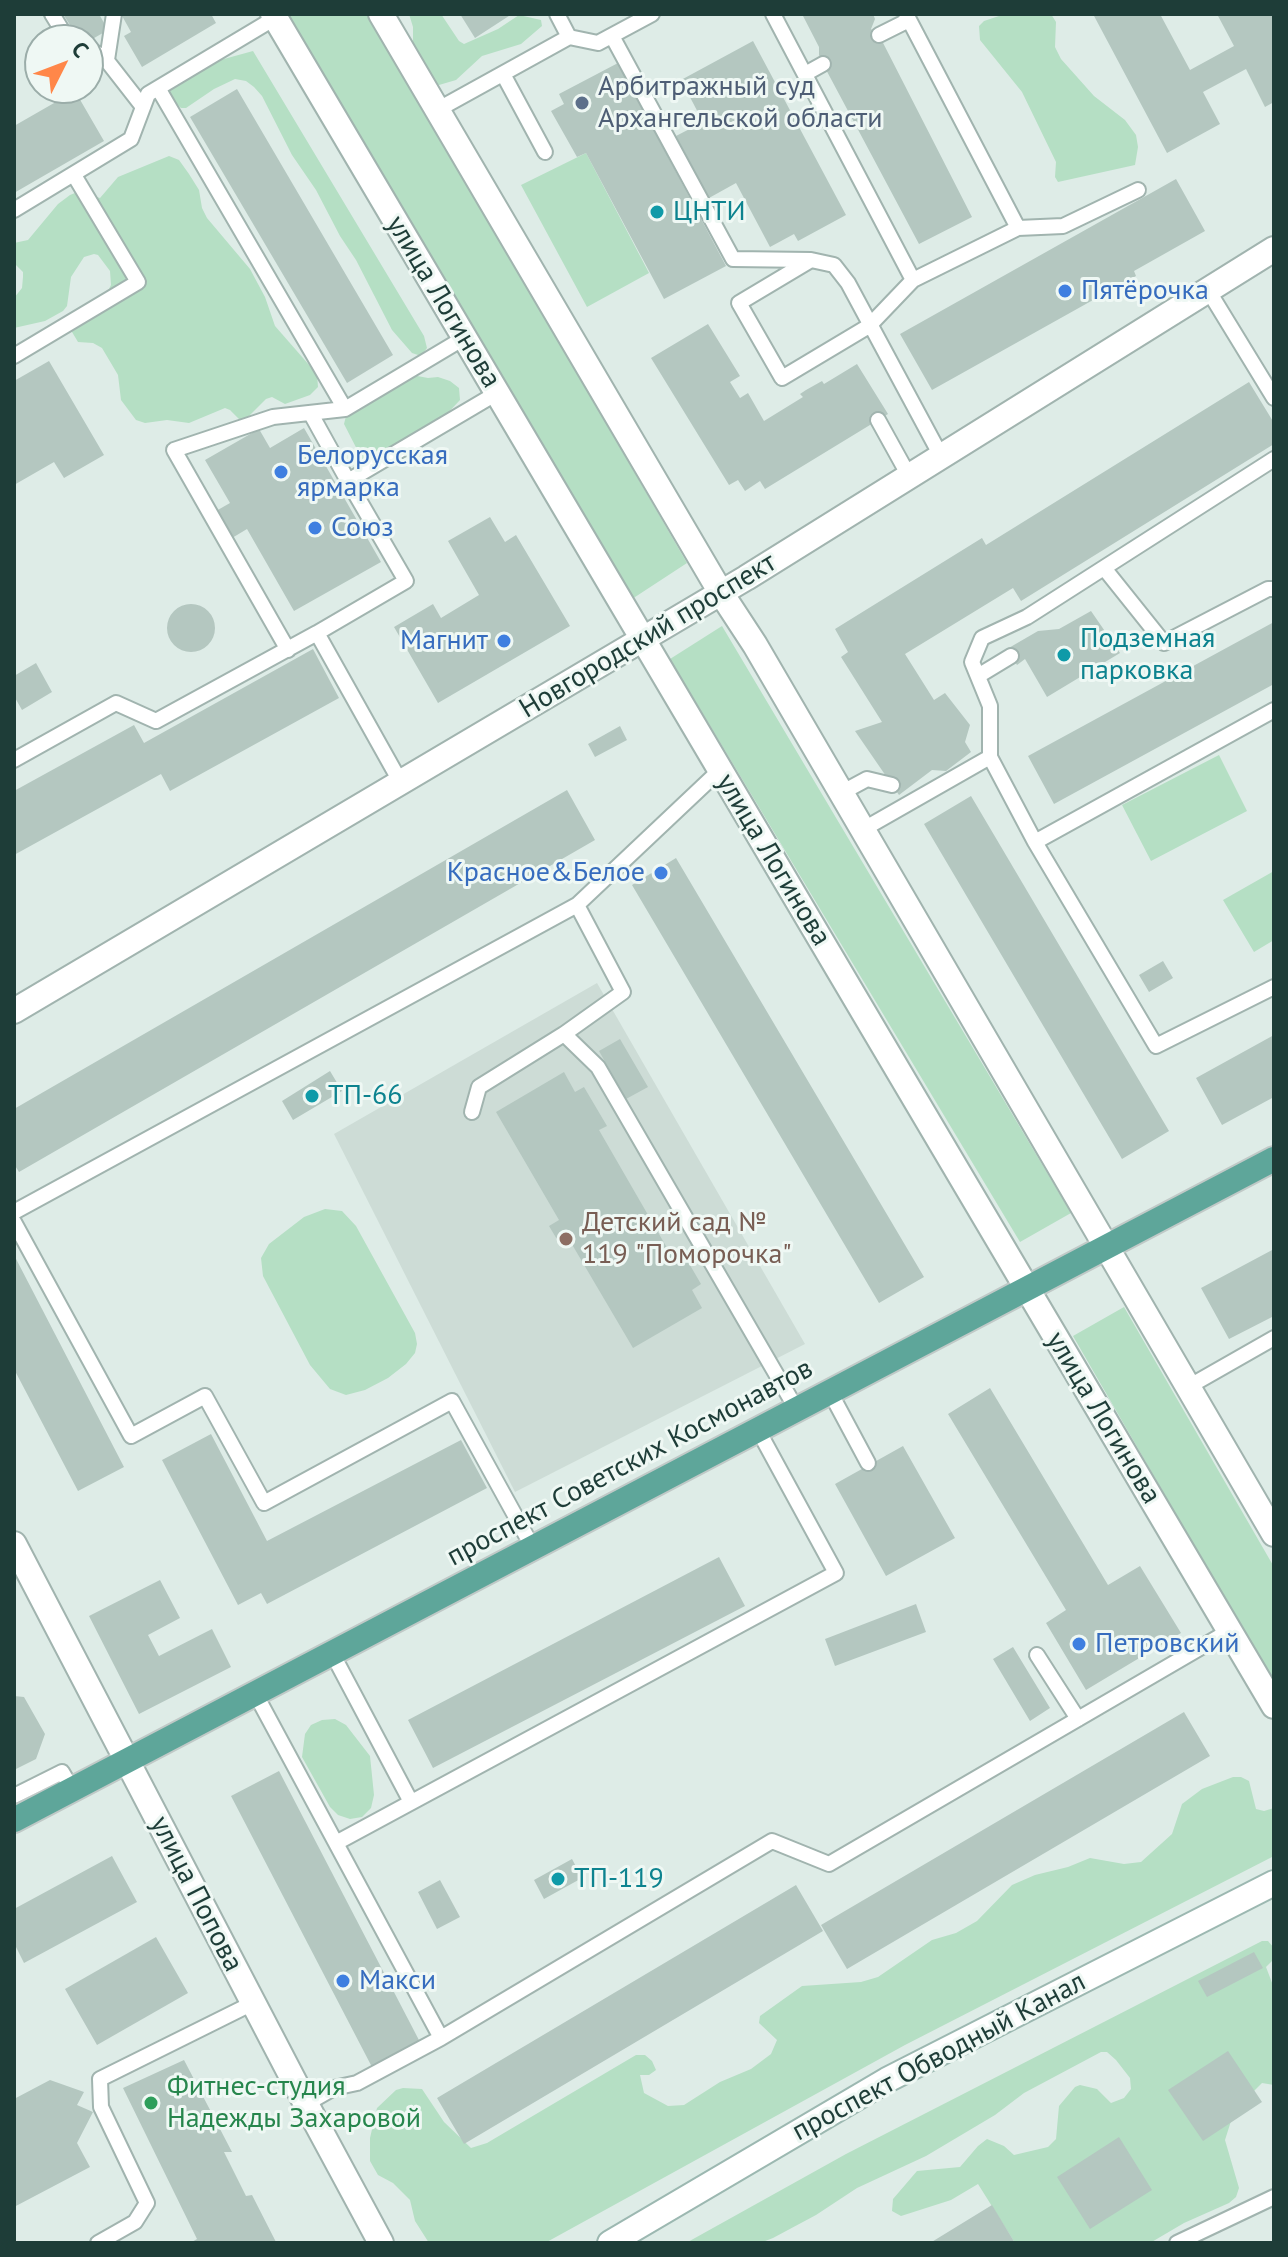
<!DOCTYPE html>
<meta charset="utf-8">
<style>
body{margin:0}
#map{position:relative;width:1288px;height:2257px;overflow:hidden;background:#deece7;font-family:"PT Sans",sans-serif}
canvas{display:block}
.frame{position:absolute;inset:0;border:16px solid #1e3d38;pointer-events:none}
.north{position:absolute;left:24px;top:24px;width:80px;height:80px;box-sizing:border-box;background:#eff8f4;border:2px solid #9bada9;border-radius:50%;rotate:48deg;font-size:22px;font-weight:700;line-height:32px;text-align:center;color:#1e3d38}
.north::after{content:'';display:block;margin:auto;width:28px;height:36px;background:#ff8749;clip-path:polygon(50% 0,100% 100%,50% 72%,0 100%)}
</style>
<div id="map">
<canvas width="1288" height="2257"></canvas>
<div class="frame"></div>
<div class="north">С</div>
</div>
<script>
const ctx = document.querySelector('canvas').getContext('2d');
ctx.lineJoin = 'round';
function paint(path, color) {
  ctx.fillStyle = color;
  ctx.fill(path, 'evenodd');
}
function toPath(rows) {
  const path = new Path2D();
  for (const r of rows) {
    if (r.length === 3) {
      path.moveTo(r[0] + r[2], r[1]);
      path.arc(r[0], r[1], r[2], 0, 2 * Math.PI);
      continue;
    }
    path.moveTo(r[0], r[1]);
    for (let i = 2; i < r.length; i += 2) path.lineTo(r[i], r[i + 1]);
  }
  return path;
}
function strokePath(path, color, width, dash) {
  ctx.strokeStyle = color;
  ctx.lineWidth = width;
  ctx.lineCap = dash ? 'butt' : 'round';
  ctx.setLineDash(dash || []);
  ctx.stroke(path);
}
function drawText(font, color, halo, rows, align = 'center') {
  ctx.font = font + ' "PT Sans",sans-serif';
  ctx.lineWidth = 6;
  ctx.setLineDash([]);
  ctx.textBaseline = 'middle';
  ctx.strokeStyle = halo;
  ctx.fillStyle = color;
  for (const [text, x, y, turn = 0] of rows) {
    ctx.save();
    ctx.translate(x, y);
    ctx.rotate((+turn || 0) * Math.PI / 180);
    ctx.textAlign = isNaN(turn) ? turn : align;
    if (halo) ctx.strokeText(text, 0, 0);
    ctx.fillText(text, 0, 0);
    ctx.restore();
  }
}
paint(toPath([
 [597,983,805,1344,515,1492,334,1134]
]), '#cddcd6');
paint(toPath([
 [286,14,369,14,687,563,632,599],
 [409,14,441,14,459,41,464,44,498,29,519,15,541,20,542,26,521,44,482,56,456,80,439,85,433,83,413,52,413,27],
 [1005,14,1051,14,1056,22,1055,47,1061,59,1094,96,1125,120,1136,135,1138,147,1135,165,1058,182,1055,177,1056,162,1022,92,980,40,979,26,984,21],
 [253,51,424,336,427,348,421,356,412,353,392,330,356,260,340,236,316,190,292,155,262,96,254,87,246,81,235,79,214,89,186,108,181,108,174,102,169,93,171,88,213,62],
 [586,153,649,273,587,307,521,185],
 [169,156,179,160,189,174,199,190,202,208,207,218,250,269,265,297,275,326,317,374,318,387,310,395,285,404,272,397,266,399,245,420,240,420,230,410,225,408,189,423,167,420,145,423,136,420,121,400,118,375,102,348,93,343,78,342,66,322,107,293,111,285,110,271,98,255,94,254,84,257,71,277,67,306,63,311,45,321,14,328,14,298,22,288,23,277,23,272,14,263,14,243,28,240,58,204,70,195,80,191,100,198,118,177],
 [412,375,428,378,438,377,450,381,459,388,460,400,444,417,416,436,397,443,383,454,363,461,344,424,346,416],
 [722,626,1071,1213,1020,1242,670,659],
 [1219,755,1247,811,1151,861,1122,805],
 [1274,871,1274,940,1254,952,1223,900],
 [325,1209,342,1211,356,1226,415,1333,417,1344,415,1353,406,1364,388,1378,365,1390,346,1395,330,1389,310,1365,263,1276,261,1258,269,1244,304,1217],
 [1124,1307,1274,1567,1274,1684,1073,1336],
 [335,1719,346,1725,370,1756,374,1795,371,1808,362,1817,350,1819,338,1815,330,1807,302,1757,305,1734,311,1725,322,1720],
 [1233,1777,1241,1777,1249,1781,1256,1809,1264,1811,1274,1808,1274,1856,905,2045,545,2243,429,2243,415,2221,410,2200,393,2183,378,2175,370,2161,370,2138,377,2108,396,2090,403,2088,422,2089,444,2122,471,2148,487,2143,636,2055,645,2055,652,2061,656,2070,649,2075,640,2075,644,2093,668,2106,684,2105,720,2082,751,2069,771,2054,777,2040,759,2023,760,2016,802,1986,861,1982,878,1977,932,1940,956,1933,977,1921,1012,1885,1035,1875,1068,1867,1090,1858,1124,1864,1141,1862,1172,1834,1182,1804,1202,1789],
 [1262,1941,1268,1941,1274,1948,1274,1959,1266,1967,1274,1988,1274,2085,1262,2083,1241,2104,1231,2121,1225,2140,1239,2188,1236,2197,1229,2203,1184,2223,1150,2243,1015,2243,978,2184,951,2200,901,2216,892,2211,893,2199,917,2171,960,2167,978,2146,987,2139,1004,2146,1014,2155,1048,2147,1056,2139,1059,2106,1075,2087,1080,2085,1097,2089,1111,2103,1124,2098,1131,2089,1130,2078,1116,2060,1107,2052,1101,2052,1024,2093,995,2115,926,2156,857,2188,816,2215,773,2238,760,2243,686,2243,846,2154]
]), '#b5dfc4');
paint(toPath([
 [63,14,99,14,108,30,89,41,82,29,75,33],
 [121,14,211,14,216,23,142,67,124,36,131,32],
 [460,14,512,14,475,38],
 [802,14,873,14,875,19,871,29,879,35,972,217,919,244,823,64,819,55,819,47],
 [1093,14,1160,14,1190,70,1234,46,1217,14,1274,14,1274,102,1265,107,1246,69,1203,92,1220,124,1167,153],
 [753,41,846,215,798,241,794,234,770,247,736,183,709,198,676,136,703,122,681,80],
 [618,63,726,266,664,299,586,153,577,157,551,111,564,104,559,94],
 [237,89,393,355,347,383,190,117],
 [75,91,104,141,14,193,14,126],
 [1176,179,1205,231,1134,271,1136,276,932,390,900,334],
 [708,324,740,376,730,382,740,398,748,393,764,421,803,397,800,394,806,390,822,381,824,384,857,364,888,414,765,489,760,481,745,491,738,480,729,485,651,358],
 [49,361,104,455,64,478,54,462,14,485,14,381],
 [1249,382,1274,423,1274,444,1021,601,1013,588,905,654,934,700,945,693,970,725,965,742,971,752,946,771,932,770,899,795,855,731,882,722,841,657,848,652,835,629,982,538,986,545],
 [304,428,381,562,294,611,247,529,232,538,216,511,230,503,205,460,259,429,270,448],
 [490,517,505,542,516,535,570,626,438,703,394,627,433,604,441,618,479,595,448,541],
 [191,628,24],
 [1091,611,1120,653,1047,697,1025,659,1017,665,1007,649,1038,631,1059,629],
 [1274,622,1274,684,1054,804,1028,756],
 [313,649,339,698,170,791,161,774,14,855,14,791,134,725,144,743],
 [36,663,52,692,22,710,14,696,14,676],
 [620,726,627,740,595,757,588,744],
 [567,790,595,840,19,1172,14,1164,14,1109],
 [971,796,1169,1131,1122,1159,924,824],
 [676,858,924,1277,879,1303,632,885],
 [1163,961,1173,978,1149,992,1139,975],
 [1274,1035,1274,1097,1222,1125,1196,1078],
 [620,1039,648,1087,626,1099,599,1051],
 [330,1071,342,1091,293,1120,282,1101],
 [564,1072,575,1092,584,1087,607,1126,599,1130,670,1253,680,1248,701,1284,692,1290,702,1308,633,1348,570,1241,561,1246,549,1226,559,1220,496,1112],
 [1274,1249,1274,1316,1229,1339,1201,1288],
 [14,1255,124,1467,78,1491,14,1369],
 [990,1388,1108,1585,1140,1566,1181,1633,1086,1690,1046,1623,1066,1610,948,1414],
 [211,1434,267,1541,461,1440,487,1488,267,1604,261,1593,238,1605,162,1460],
 [903,1446,955,1538,886,1576,835,1484],
 [719,1557,745,1606,433,1768,408,1720],
 [160,1580,180,1618,148,1635,159,1656,212,1629,231,1667,139,1714,89,1616],
 [916,1604,926,1632,835,1666,825,1639],
 [1013,1647,1050,1708,1030,1721,993,1659],
 [14,1696,24,1697,45,1734,36,1759,14,1770],
 [1184,1712,1210,1756,847,1969,821,1925],
 [279,1771,421,2044,373,2069,231,1796],
 [112,1856,137,1902,24,1963,14,1943,14,1909],
 [572,1859,582,1878,544,1899,534,1880],
 [440,1880,460,1917,437,1929,418,1892],
 [796,1885,823,1931,464,2144,437,2098],
 [156,1937,188,1993,97,2045,65,1989],
 [1254,1952,1263,1968,1207,1997,1198,1981],
 [1228,2051,1262,2102,1203,2141,1168,2090],
 [184,2060,232,2152,224,2152,246,2196,252,2195,276,2242,273,2243,190,2243,197,2239,123,2088],
 [50,2080,84,2092,77,2105,93,2112,77,2143,90,2167,14,2207,14,2099],
 [1119,2137,1152,2190,1090,2229,1057,2177],
 [992,2205,1015,2243,930,2243]
]), '#b4c7c0');
const lane = toPath([
 [52,14,68,40],
 [557,14,569,37],
 [773,14,913,280,869,326,782,378,739,303,811,260],
 [906,14,1018,228,913,280],
 [879,35,909,20],
 [612,36,733,259,811,260,834,265,848,283,941,456],
 [88,49,104,57,143,107],
 [107,60,114,14],
 [503,74,545,152],
 [805,74,823,64],
 [158,88,345,409],
 [437,110,569,37,598,43,652,14],
 [14,210,131,139,148,94,275,18],
 [1018,228,1063,226,1138,190],
 [1208,290,1274,398],
 [14,356,138,282,74,175],
 [311,414,348,481],
 [878,420,909,476],
 [1274,459,1027,617,982,638,972,662,990,706,990,757,1035,842,1156,1046,1274,987],
 [1104,568,1164,643,1268,589,1274,589],
 [317,633,406,581,348,481,497,393],
 [288,650,174,450,273,417,345,409,464,338],
 [978,676,1011,656],
 [14,760,116,703,156,721,317,633,401,783],
 [841,793,867,779,892,785],
 [862,830,990,757],
 [1035,842,1274,710],
 [564,1034,598,1067,797,1410],
 [472,1112,479,1087,564,1034,623,992,577,905,720,770],
 [14,1212,577,905],
 [14,1222,131,1436,205,1396,264,1503,452,1401,533,1548],
 [1188,1387,1274,1338],
 [830,1392,868,1463],
 [332,1653,411,1802],
 [1037,1655,1078,1719],
 [255,1693,441,2038],
 [14,1796,62,1772,72,1789],
 [336,1843,836,1573,758,1430],
 [306,2104,334,2088,357,2083,441,2038,772,1841,829,1864,1229,1631],
 [98,2243,135,2222,147,2203,101,2107,100,2079,253,2003],
 [1177,2243,1274,2197]
]);
const street = toPath([
 [273,14,1274,1706],
 [381,14,721,593,755,645,1274,1534],
 [14,1011,746,578,1274,249],
 [14,1544,306,2104,381,2243]
]);
const secondary = toPath([
 [610,2243,887,2080,1274,1883]
]);
const primary = toPath([
 [14,1820,1274,1159]
]);
strokePath(lane, '#a1b4af', 18);
strokePath(street, '#a1b4af', 28);
strokePath(secondary, '#9cb8b1', 28);
strokePath(primary, '#c0c9c7', 28);
strokePath(lane, '#fff', 14);
strokePath(street, '#fff', 24);
strokePath(secondary, '#fff', 24);
strokePath(primary, '#5ea69a', 24);
for (const [x, y, r, color] of [
 [582,103,8,"#5c6f8a"],
 [657,212,8,"#0f9aa8"],
 [1065,291,8,"#3f7fe0"],
 [281,472,8,"#3f7fe0"],
 [315,528,8,"#3f7fe0"],
 [504,641,8,"#3f7fe0"],
 [1064,655,8,"#0f9aa8"],
 [661,873,8,"#3f7fe0"],
 [312,1096,8,"#0f9aa8"],
 [566,1239,8,"#8d6e63"],
 [1079,1644,8,"#3f7fe0"],
 [558,1879,8,"#0f9aa8"],
 [343,1981,8,"#3f7fe0"],
 [151,2103,8,"#2e9e5b"]
]) {
  const dot = new Path2D();
  dot.arc(x, y, r, 0, 2 * Math.PI);
  ctx.fillStyle = color;
  ctx.fill(dot);
  strokePath(dot, '#eff8f4', 3);
}
drawText('28px', '#4e5e75', '#eff8f4', [
 ["Арбитражный суд",598,87],
 ["Архангельской области",598,119]
], 'left');
drawText('28px', '#0d838f', '#eff8f4', [
 ["ЦНТИ",673,212],
 ["Подземная",1080,639],
 ["парковка",1080,671],
 ["ТП-66",328,1096],
 ["ТП-119",574,1879]
], 'left');
drawText('28px', '#366cbe', '#eff8f4', [
 ["Пятёрочка",1081,291],
 ["Белорусская",297,456],
 ["ярмарка",297,488],
 ["Союз",331,528],
 ["Магнит",488,641,"right"],
 ["Красное&Белое",645,873,"right"],
 ["Петровский",1095,1644],
 ["Макси",359,1981]
], 'left');
drawText('28px', '#1e3d38', '#eff8f4', [
 ["улица Логинова",443,302,59],
 ["Новгородский проспект",648,636,-31],
 ["улица Логинова",773,860,59],
 ["улица Логинова",1103,1418,59],
 ["проспект Советских Космонавтов",630,1463,-28],
 ["улица Попова",196,1894,63],
 ["проспект Обводный Канал",939,2057,-28]
]);
drawText('28px', '#785e54', '#eff8f4', [
 ["Детский сад №",582,1223],
 ["119 \"Поморочка\"",582,1255]
], 'left');
drawText('28px', '#27864d', '#eff8f4', [
 ["Фитнес-студия",167,2087],
 ["Надежды Захаровой",167,2119]
], 'left');
</script>
